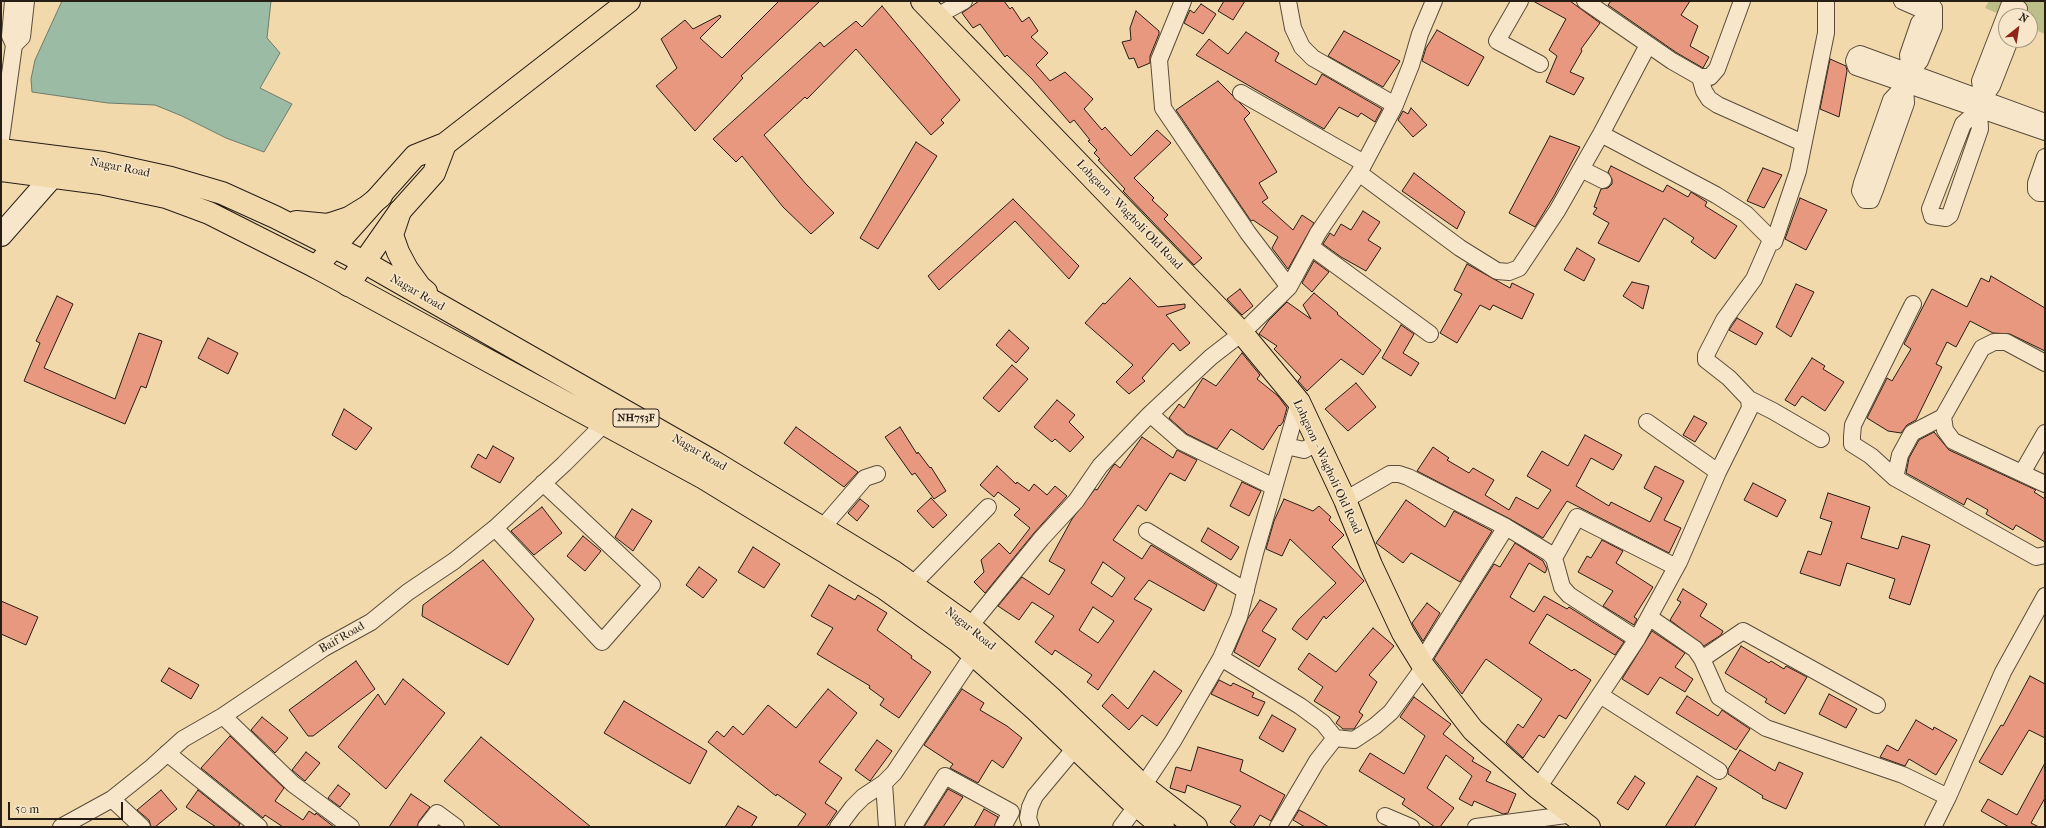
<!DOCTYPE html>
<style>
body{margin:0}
#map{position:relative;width:2046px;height:828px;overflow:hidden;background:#f2d9ac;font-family:"IM FELL French Canon",serif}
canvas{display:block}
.frame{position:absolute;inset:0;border:2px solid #261d14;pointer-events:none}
.north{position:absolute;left:1998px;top:8px;width:40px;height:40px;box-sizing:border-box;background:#f7e6c9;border:1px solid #a39681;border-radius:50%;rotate:30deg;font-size:11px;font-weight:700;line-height:16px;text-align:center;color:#261d14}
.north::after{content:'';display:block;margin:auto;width:14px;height:18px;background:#8f2418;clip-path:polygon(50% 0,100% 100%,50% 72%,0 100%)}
.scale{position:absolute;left:8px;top:802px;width:115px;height:18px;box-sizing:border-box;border:2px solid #261d14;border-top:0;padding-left:5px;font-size:12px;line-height:14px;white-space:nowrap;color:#261d14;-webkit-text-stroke:3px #f7e6c9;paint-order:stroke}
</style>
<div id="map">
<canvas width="2046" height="828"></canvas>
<div class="frame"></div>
<div class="north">N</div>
<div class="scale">50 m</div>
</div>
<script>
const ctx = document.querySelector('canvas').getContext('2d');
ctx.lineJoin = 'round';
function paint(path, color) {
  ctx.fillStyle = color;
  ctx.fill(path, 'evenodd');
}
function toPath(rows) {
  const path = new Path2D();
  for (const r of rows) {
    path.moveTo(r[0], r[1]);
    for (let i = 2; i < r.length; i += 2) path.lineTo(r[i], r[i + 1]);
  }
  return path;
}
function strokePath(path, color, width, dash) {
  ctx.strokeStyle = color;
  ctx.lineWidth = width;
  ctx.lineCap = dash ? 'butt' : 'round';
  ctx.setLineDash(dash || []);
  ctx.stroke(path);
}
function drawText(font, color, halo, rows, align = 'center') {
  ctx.font = font + ' "IM FELL French Canon",serif';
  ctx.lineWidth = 3;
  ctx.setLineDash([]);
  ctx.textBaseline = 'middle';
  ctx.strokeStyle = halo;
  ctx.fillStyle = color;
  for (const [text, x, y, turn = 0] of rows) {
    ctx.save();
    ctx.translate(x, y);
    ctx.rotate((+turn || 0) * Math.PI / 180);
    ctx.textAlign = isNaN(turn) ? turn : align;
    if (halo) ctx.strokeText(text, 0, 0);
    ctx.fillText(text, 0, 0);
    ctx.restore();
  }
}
paint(toPath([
 [1989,1,2045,1,2045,34,2030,28,2030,16,2006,17,1985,8]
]), '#bdbf88');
const water = toPath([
 [62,1,271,1,267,38,280,53,260,88,292,104,264,152,226,138,182,116,155,105,108,103,32,92,31,79,35,60,62,1]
]);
paint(water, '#9cbba5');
strokePath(water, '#6d7c6b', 1);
const building = toPath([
 [779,1,820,1,741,76,743,78,695,131,656,86,677,68,661,39,685,20,693,29,720,15,721,17,700,38,722,58,779,1],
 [979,1,1004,1,1010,9,1012,7,1022,22,1029,17,1038,31,1031,37,1048,53,1036,65,1050,81,1065,72,1093,99,1084,109,1102,130,1105,127,1131,156,1157,130,1171,143,1134,178,1154,198,1152,200,1168,215,1164,219,1202,258,1194,265,1123,191,1125,189,1098,160,1100,159,1094,153,1097,150,1088,141,1090,140,1074,120,1070,123,1032,79,1007,55,1005,57,980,24,973,28,962,13,979,1],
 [1224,1,1245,1,1233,20,1218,11,1224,1],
 [1533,1,1570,1,1600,23,1581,49,1582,51,1570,72,1584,78,1574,95,1546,82,1557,56,1549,50,1566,19,1533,1],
 [1611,1,1690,1,1681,15,1698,26,1690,46,1709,57,1703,68,1677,53,1608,5,1611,1],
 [1201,4,1216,14,1203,34,1184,23,1190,10,1194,13,1201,4],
 [882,6,960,100,941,120,944,123,931,135,856,49,807,99,805,97,764,135,806,184,834,213,811,234,783,207,742,156,736,162,713,139,820,42,824,47,856,21,862,27,882,6],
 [1136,11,1159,31,1159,34,1150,56,1150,63,1138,68,1134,58,1129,59,1122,42,1131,40,1130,28,1136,11],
 [1437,30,1484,57,1468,86,1422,61,1426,48,1437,30],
 [1344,31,1400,61,1383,87,1328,56,1344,31],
 [1246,32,1279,53,1275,61,1316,85,1322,74,1382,109,1375,122,1361,113,1358,117,1339,107,1324,129,1196,55,1209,39,1228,54,1246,32],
 [1830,59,1846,66,1847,71,1839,117,1820,109,1830,59],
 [1218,81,1250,113,1244,119,1277,172,1259,183,1268,198,1262,202,1293,230,1302,215,1314,223,1288,269,1272,248,1278,237,1253,220,1251,221,1176,110,1218,81],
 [1411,108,1427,125,1413,137,1398,120,1403,111,1408,114,1411,108],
 [1550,136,1580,147,1554,196,1535,227,1509,213,1550,136],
 [916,142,937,156,878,249,860,238,916,142],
 [1611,166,1663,192,1667,185,1688,197,1691,192,1707,202,1705,206,1737,226,1715,259,1691,242,1694,238,1664,218,1639,262,1598,243,1609,223,1593,214,1597,208,1594,207,1601,189,1608,188,1612,184,1612,179,1608,172,1611,166],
 [1763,168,1782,175,1764,208,1747,201,1763,168],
 [1414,173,1465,212,1457,229,1402,191,1414,173],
 [1800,198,1827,210,1806,250,1785,239,1800,198],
 [1013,199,1079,266,1069,279,1015,221,939,290,928,276,1013,199],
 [1363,211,1380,222,1368,240,1381,248,1366,271,1341,257,1323,244,1330,233,1334,236,1341,224,1351,230,1363,211],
 [1577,248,1595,259,1584,281,1564,270,1577,248],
 [1314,261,1329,272,1312,292,1302,283,1314,261],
 [1467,264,1510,288,1512,283,1534,294,1522,319,1493,305,1490,310,1480,305,1457,343,1440,333,1462,294,1454,290,1467,264],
 [1991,276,2045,308,2045,351,2010,334,1993,333,1970,321,1956,347,1947,342,1936,364,1942,367,1916,420,1907,425,1901,433,1888,431,1867,418,1887,378,1892,381,1911,349,1904,344,1932,289,1967,307,1981,278,1989,282,1991,276],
 [1130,278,1158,307,1185,304,1185,308,1166,315,1190,343,1180,351,1173,343,1142,378,1145,381,1129,394,1116,382,1133,365,1085,323,1103,303,1105,304,1130,278],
 [1632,282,1649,286,1643,309,1623,296,1632,282],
 [1796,284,1814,292,1791,337,1776,327,1796,284],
 [1240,289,1253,306,1242,315,1227,299,1240,289],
 [1314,293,1338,313,1337,314,1381,350,1363,375,1341,359,1307,391,1298,381,1301,377,1274,349,1277,346,1259,334,1269,320,1287,302,1311,319,1303,305,1314,293],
 [57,296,73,304,44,368,115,399,139,333,162,341,146,388,141,386,125,424,24,381,40,343,36,341,57,296],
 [1737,318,1763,333,1756,345,1729,330,1737,318],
 [1401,325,1414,334,1403,353,1419,363,1411,376,1382,358,1401,325],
 [1009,330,1029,348,1016,363,996,345,1009,330],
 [208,338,238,353,228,374,198,358,208,338],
 [1242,353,1260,375,1257,379,1278,396,1287,408,1283,422,1280,426,1279,425,1263,450,1231,429,1217,449,1187,434,1169,418,1179,404,1184,408,1203,378,1216,386,1242,353],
 [1812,358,1825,366,1823,369,1844,382,1825,411,1802,396,1795,406,1785,400,1812,358],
 [1012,365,1028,379,999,412,983,398,1012,365],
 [1356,383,1376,407,1348,431,1325,409,1356,383],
 [1057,400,1075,415,1069,422,1084,437,1070,452,1055,439,1052,442,1034,427,1057,400],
 [344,409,372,428,356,450,332,435,344,409],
 [1694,416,1707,423,1695,442,1683,435,1694,416],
 [796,427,858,472,844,487,784,443,796,427],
 [900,427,917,454,918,452,930,468,931,467,946,491,934,499,915,473,912,475,885,437,900,427],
 [1934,432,1949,450,2036,490,2034,492,2045,499,2045,542,2016,525,2013,530,1986,514,1988,510,1967,498,1964,505,1906,473,1909,458,1919,440,1934,432],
 [1585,435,1622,455,1613,470,1591,458,1576,486,1609,506,1611,502,1650,522,1662,498,1644,488,1655,466,1684,481,1664,520,1681,528,1669,553,1567,501,1543,538,1510,519,1417,471,1433,447,1449,458,1447,460,1469,473,1473,468,1494,480,1485,495,1509,510,1516,497,1538,509,1551,490,1527,476,1542,451,1568,466,1585,435],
 [1142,437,1173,458,1177,450,1197,460,1185,481,1170,473,1146,511,1138,505,1113,540,1142,559,1151,545,1217,585,1204,611,1149,580,1134,599,1152,609,1098,690,1087,682,1092,675,1055,650,1052,655,1035,642,1054,616,1032,602,1019,620,998,606,1022,577,1049,595,1065,570,1049,561,1072,519,1095,489,1097,490,1113,466,1115,464,1120,468,1142,437],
 [1103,562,1125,578,1112,597,1091,583,1103,562],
 [1093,607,1114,621,1098,643,1079,630,1093,607],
 [493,446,514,458,500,483,471,467,478,454,486,459,493,446],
 [997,466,1016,484,1017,482,1029,491,1034,484,1047,495,1055,486,1067,496,1034,533,985,593,974,582,984,572,981,560,999,543,1010,554,1030,528,1014,515,1020,509,998,492,994,497,980,485,997,466],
 [1242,482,1261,491,1249,516,1230,506,1242,482],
 [1753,483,1786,500,1777,517,1744,500,1753,483],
 [1828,493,1870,507,1861,538,1898,549,1902,536,1930,545,1910,605,1889,598,1895,579,1847,563,1840,586,1800,573,1808,551,1821,555,1832,522,1820,518,1828,493],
 [931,498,947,515,933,528,917,511,931,498],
 [860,499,869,506,857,521,848,513,860,499],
 [1284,499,1313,511,1319,506,1331,517,1329,520,1344,535,1332,547,1364,581,1326,619,1324,616,1307,640,1292,629,1298,620,1336,583,1290,539,1282,556,1266,549,1274,521,1284,499],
 [1406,500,1445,527,1454,511,1492,531,1460,582,1411,553,1403,563,1376,543,1406,500],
 [542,507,562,533,534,555,511,531,542,507],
 [632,509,652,521,633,551,615,537,632,509],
 [1208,528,1239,547,1231,560,1201,541,1208,528],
 [583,536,601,551,585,571,567,556,583,536],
 [1602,540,1623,551,1616,563,1653,587,1634,617,1637,619,1634,625,1603,606,1613,591,1578,572,1587,556,1591,558,1602,540],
 [1515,543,1543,561,1547,569,1545,573,1529,563,1510,597,1534,612,1544,596,1567,609,1569,607,1624,642,1615,655,1547,614,1529,643,1572,671,1574,669,1591,680,1566,719,1559,715,1544,738,1539,735,1523,758,1506,742,1518,724,1523,728,1542,699,1486,659,1462,694,1434,659,1494,564,1500,567,1515,543],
 [753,547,780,564,764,588,738,572,753,547],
 [483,560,534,619,508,665,422,616,423,605,483,560],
 [699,567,717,580,703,598,686,585,699,567],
 [829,585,855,600,858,595,887,613,877,630,912,656,911,658,931,672,899,718,880,705,884,699,869,688,870,686,817,654,833,628,811,616,829,585],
 [1683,589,1707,604,1700,616,1723,631,1721,635,1704,646,1670,620,1681,602,1677,600,1683,589],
 [1260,600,1277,609,1262,631,1276,639,1259,667,1234,652,1248,618,1260,600],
 [1,601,38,617,26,645,1,634,1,601],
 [1427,603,1440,613,1423,641,1412,623,1427,603],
 [1373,628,1394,646,1369,675,1377,682,1359,712,1363,715,1354,729,1343,729,1336,723,1340,717,1314,701,1323,687,1298,669,1309,653,1336,672,1373,628],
 [1652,631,1685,653,1675,667,1693,679,1685,692,1660,677,1648,695,1622,679,1652,631],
 [1741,646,1769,663,1771,661,1784,669,1786,666,1807,677,1785,714,1765,702,1767,699,1725,673,1741,646],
 [356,661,375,689,313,736,308,736,289,710,356,661],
 [169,668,199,685,191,699,161,681,169,668],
 [1154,671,1182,691,1157,726,1142,715,1129,730,1102,706,1112,694,1128,709,1154,671],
 [2030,676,2045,684,2045,738,2029,730,2002,775,1979,762,2001,725,2003,726,2030,676],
 [403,679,445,713,386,789,338,747,378,694,385,705,403,679],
 [1219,680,1231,686,1233,683,1254,693,1252,697,1265,702,1258,716,1211,694,1219,680],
 [828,689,857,713,819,762,842,778,825,803,837,811,826,827,797,827,806,814,777,794,776,796,708,742,717,731,724,737,733,726,743,735,768,705,796,728,828,689],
 [962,689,984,703,980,710,1007,726,1022,738,1003,768,992,760,978,783,950,768,953,764,924,745,962,689],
 [1829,694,1857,709,1846,728,1819,714,1829,694],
 [1687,696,1718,716,1722,710,1750,729,1736,750,1676,713,1687,696],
 [1414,697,1451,724,1443,734,1474,758,1472,761,1491,772,1486,781,1516,794,1508,813,1503,814,1474,801,1472,806,1459,799,1472,776,1446,755,1427,788,1454,808,1440,827,1435,827,1402,804,1405,799,1359,771,1370,753,1404,774,1425,736,1400,717,1414,697],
 [624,701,707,751,690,784,604,733,624,701],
 [1272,715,1296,729,1283,752,1259,738,1272,715],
 [262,717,288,738,275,753,251,730,262,717],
 [1916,720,1933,730,1934,727,1957,740,1936,775,1909,759,1905,766,1880,757,1887,745,1898,751,1916,720],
 [230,736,284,788,275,801,303,820,309,811,315,815,316,813,334,827,283,827,265,815,263,818,201,768,230,736],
 [481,737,591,827,501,827,444,781,481,737],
 [877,740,892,751,870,781,855,770,877,740],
 [1198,747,1243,760,1240,771,1285,795,1271,821,1260,815,1253,827,1237,827,1230,822,1241,806,1187,785,1185,793,1170,788,1176,767,1191,771,1198,747],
 [1740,750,1775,771,1779,762,1803,773,1786,809,1762,798,1763,796,1728,774,1728,769,1740,750],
 [306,752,320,763,305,781,292,770,306,752],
 [2045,763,2045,798,2031,823,2039,827,2009,827,1981,811,1988,799,2017,815,2045,763],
 [1635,776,1645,783,1628,810,1617,803,1635,776],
 [1697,776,1717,788,1694,827,1665,827,1697,776],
 [338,785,350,794,340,807,328,798,338,785],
 [948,789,963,797,943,827,924,827,948,789],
 [161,790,177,809,155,827,151,827,149,820,137,810,161,790],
 [198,790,240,824,238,827,216,827,186,807,198,790],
 [411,794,430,807,419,821,417,827,389,827,411,794],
 [738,806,757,817,751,827,725,827,738,806],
 [984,809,998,817,994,827,974,827,984,809],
 [1299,810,1305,813,1329,827,1305,827,1293,820,1299,810]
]);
paint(building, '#e8987f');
strokePath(building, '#261d14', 1);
const street = toPath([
 [1183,1,1159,60,1163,108,1248,233,1289,287,1318,233,1359,173,1395,105,1411,65,1420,34,1434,1],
 [1288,1,1293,28,1302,47,1313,58,1395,105],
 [1520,1,1497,41,1540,64],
 [1585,1,1672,61,1700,77,1710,77,1717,69,1742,1],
 [1902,1,1918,8,1934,8,1930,4],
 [937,16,964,1],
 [14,45,22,37,26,1],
 [1700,77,1704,91,1709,99,1718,105,1803,143],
 [1905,85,1906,103,1875,190,1871,200,1865,200,1860,191,1862,183,1891,100,1905,85,1910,73,1920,61,1934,27,1934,8,1919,23,1908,55,1910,73],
 [1241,93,1364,163],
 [1983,99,1980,81,2009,6,2015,6,2019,9,2019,16],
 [1979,110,1963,124,1930,209,1932,216,1946,218,1950,215,1980,129,1979,110,1983,99,1992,86,2010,40],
 [2045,122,1860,54,1856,56,1854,61,1856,67,2045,132],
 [1601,134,1716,195,1746,214,1774,242,1798,171,1826,33,1826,1],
 [1,139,14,45,10,36,13,1],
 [2045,157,2036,183,2036,190,2039,193,2045,193],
 [1581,169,1603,180],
 [1359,173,1460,248,1497,271,1509,272,1519,268,1557,211,1601,134,1648,45],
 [1311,247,1430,334],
 [2045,363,2006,342,1994,342,1982,348,1943,417,1945,430,1953,441,2045,484],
 [1749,399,1773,411,1821,439],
 [1150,414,1182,442,1274,487],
 [1943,417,1912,433,1900,455,1895,478,2036,557,2045,555],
 [1647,422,1718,472],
 [1286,446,1304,450,1318,442],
 [2022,473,2045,433],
 [1895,478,1871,456,1852,444,1852,436,1853,425,1913,304],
 [1345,500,1390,474,1399,474,1408,477,1506,527,1549,553,1554,558,1562,587,1569,595,1637,639],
 [495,528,602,642,652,585,543,483],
 [822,528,865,478,877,474],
 [1147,531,1246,591],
 [1554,558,1577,517,1676,567],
 [912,585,988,507],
 [1649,617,1695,649,1702,659,1719,697,1766,728,1903,775,1948,797],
 [970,626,1041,539,1076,501,1100,466,1150,414,1211,357,1242,333,1289,287],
 [1221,658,1300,706,1323,723,1335,738,1317,761,1278,827],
 [1702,659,1743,631,1877,705],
 [1421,662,1506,527],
 [1600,695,1719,771],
 [223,716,293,784,351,827],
 [1335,738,1354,740,1375,726,1391,712,1424,667],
 [167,753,259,827],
 [884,783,887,827],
 [1143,786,1173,741,1221,658,1239,617,1255,553,1299,402],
 [1538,788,1637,639,1679,562,1718,472,1750,408,1749,399,1729,378,1706,360,1706,355,1724,320,1754,279,1771,240],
 [112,799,142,827],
 [1385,816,1411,827],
 [61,827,112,799,152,767,183,739,223,716,324,648,371,622,408,592,454,561,495,528,564,464,604,424],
 [426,827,437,813,456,827],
 [838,827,853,807,863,797,884,783,894,773,973,655],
 [913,827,945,776,1011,812,1003,827],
 [1031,827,1028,818,1030,807,1035,796,1075,748],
 [1121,827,1137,805],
 [1476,827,1574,814],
 [1933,827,1948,797,2003,672,2045,596]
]);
const secondary = toPath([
 [1,235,52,177]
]);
const primary = toPath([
 [922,1,1242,333,1299,402,1345,500,1371,565,1403,633,1424,667,1473,730,1538,788,1589,827],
 [316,267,415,156,445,144,629,1],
 [348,285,400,211,434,173,445,144]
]);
const highway = toPath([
 [1,150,103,163,171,178,222,193,275,217,364,262,714,462,894,572,970,626,1050,697,1143,786,1196,827],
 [1,170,100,183,166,197,209,213,316,267,704,478,884,588,958,641,1037,711,1130,800,1163,827],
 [400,211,392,235,398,252,407,269,420,287,426,292],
 [296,222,328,225,349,218,367,207,381,196]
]);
strokePath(street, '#594c3a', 18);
strokePath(secondary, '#261d14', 24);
strokePath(primary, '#261d14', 24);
strokePath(highway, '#261d14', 24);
strokePath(street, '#f7e6c9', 16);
strokePath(secondary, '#f7e6c9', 22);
strokePath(primary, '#f2d9ac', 22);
strokePath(highway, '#f2d9ac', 22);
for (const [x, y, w] of [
 [636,418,46]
]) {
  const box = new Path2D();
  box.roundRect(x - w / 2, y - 9, w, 18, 3);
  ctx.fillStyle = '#f7e6c9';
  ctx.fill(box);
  strokePath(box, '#261d14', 1);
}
drawText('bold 11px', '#261d14', null, [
 ["NH753F",636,418]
]);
drawText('12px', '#261d14', '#f7e6c9', [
 ["Nagar Road",120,168,11],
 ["Lohgaon - Wagholi Old Road",1129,215,46],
 ["Nagar Road",417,293,30],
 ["Nagar Road",699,453,30],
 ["Lohgaon - Wagholi Old Road",1327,467,65],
 ["Nagar Road",970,629,39],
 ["Baif Road",342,638,-30]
]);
</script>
